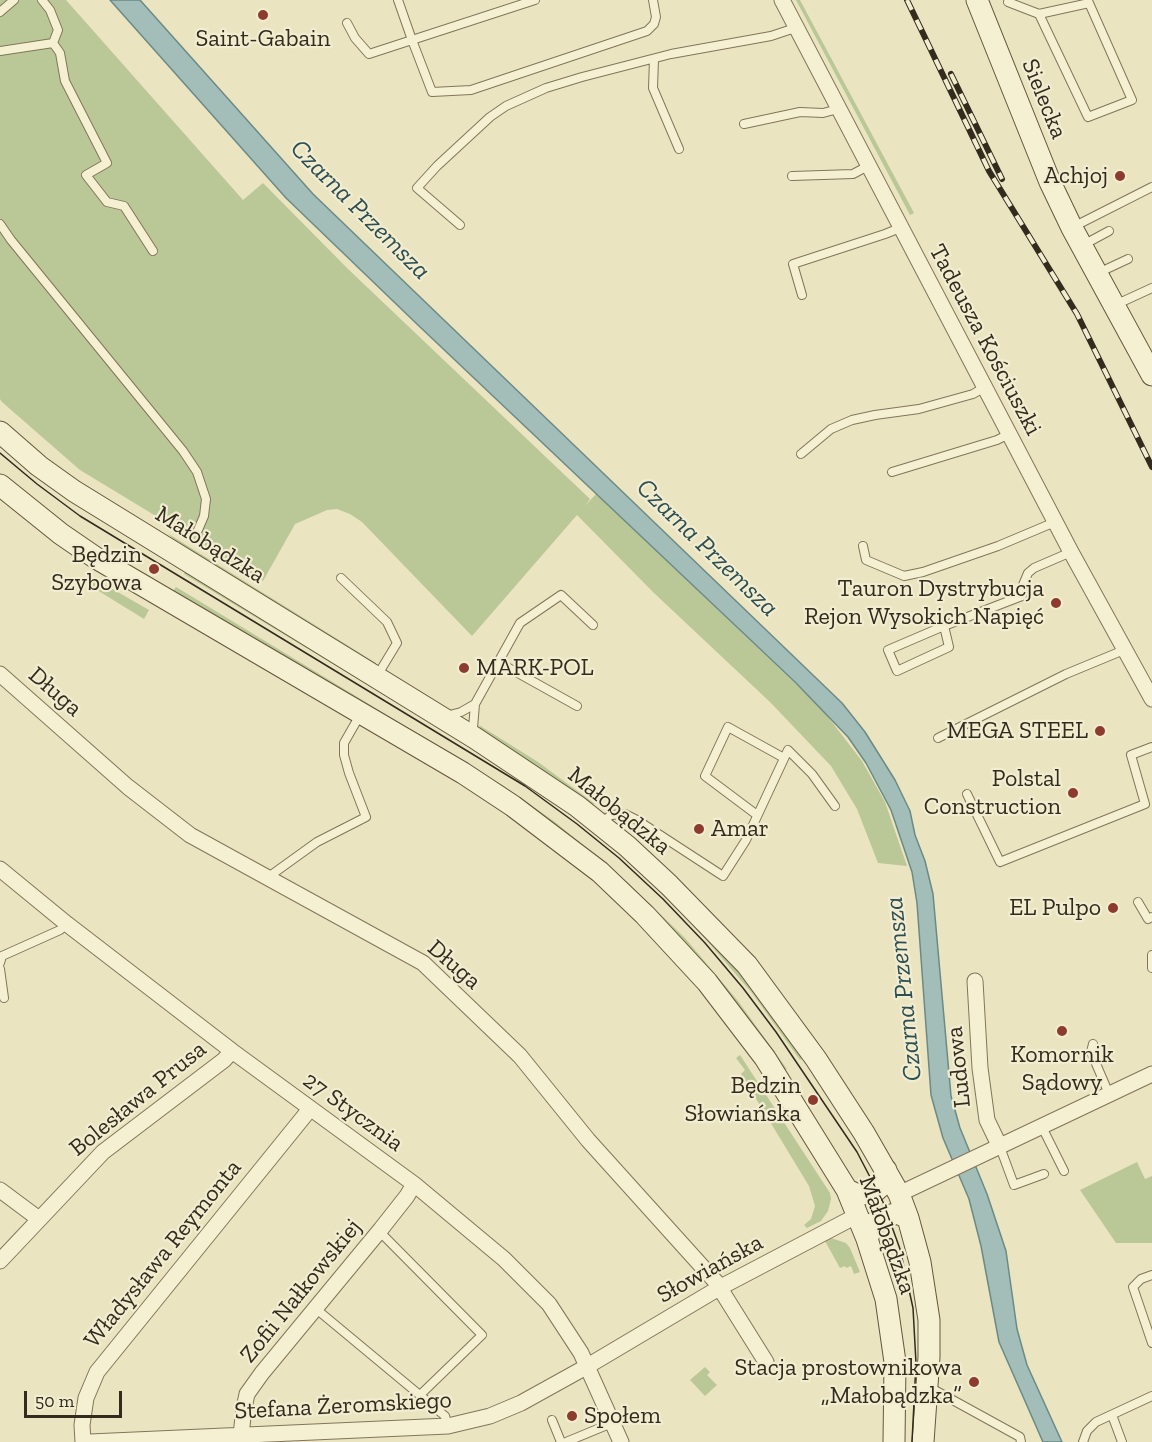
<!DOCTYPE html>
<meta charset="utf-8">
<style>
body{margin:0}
#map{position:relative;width:1152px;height:1442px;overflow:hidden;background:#eae4c1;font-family:"Zilla Slab",serif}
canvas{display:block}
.scale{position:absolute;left:24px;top:1391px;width:98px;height:27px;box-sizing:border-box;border:3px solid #332b1d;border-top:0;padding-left:8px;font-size:18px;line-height:21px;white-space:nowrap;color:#332b1d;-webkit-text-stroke:4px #f2edd0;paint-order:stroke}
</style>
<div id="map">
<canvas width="1152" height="1442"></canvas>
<div class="scale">50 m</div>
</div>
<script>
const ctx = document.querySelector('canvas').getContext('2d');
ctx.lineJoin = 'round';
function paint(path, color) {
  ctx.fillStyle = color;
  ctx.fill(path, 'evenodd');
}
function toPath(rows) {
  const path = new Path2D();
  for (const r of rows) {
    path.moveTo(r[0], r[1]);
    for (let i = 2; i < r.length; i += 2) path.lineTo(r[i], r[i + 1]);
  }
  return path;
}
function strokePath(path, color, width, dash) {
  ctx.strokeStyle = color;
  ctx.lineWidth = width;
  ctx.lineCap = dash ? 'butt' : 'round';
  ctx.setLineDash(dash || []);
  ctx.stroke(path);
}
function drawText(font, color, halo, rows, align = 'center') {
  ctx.font = font + ' "Zilla Slab",serif';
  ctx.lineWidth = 4.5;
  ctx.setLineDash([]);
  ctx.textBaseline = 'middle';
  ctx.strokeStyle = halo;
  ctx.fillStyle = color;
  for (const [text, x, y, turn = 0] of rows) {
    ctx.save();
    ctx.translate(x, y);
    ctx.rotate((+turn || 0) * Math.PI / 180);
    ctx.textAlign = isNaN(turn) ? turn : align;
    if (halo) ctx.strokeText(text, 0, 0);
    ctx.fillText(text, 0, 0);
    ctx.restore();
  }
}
paint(toPath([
 [0,0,66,0,243,200,263,183,348,269,590,499,585,506,596,494,821,708,862,761,885,802,907,866,878,863,857,809,831,766,770,702,654,593,577,515,472,636,362,522,350,514,337,509,327,510,295,524,263,581,80,470,2,402,0,399],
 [796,0,800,0,914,213,910,215],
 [167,533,376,663,373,667,189,553],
 [105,551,172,592,176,587,504,786,555,822,626,881,685,938,738,1001,787,1069,783,1072,624,884,104,554],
 [186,570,495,759,617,847,724,952,804,1057,800,1060,752,993,689,920,626,859,572,815,505,768,184,574],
 [88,575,149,610,144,619,84,582],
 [479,725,538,762,595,804,586,804,482,735],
 [740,1055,830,1193,831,1199,828,1211,821,1221,807,1228,804,1225,811,1219,815,1206,809,1186,741,1074,745,1070,736,1058],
 [1137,1162,1145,1179,1152,1176,1152,1243,1116,1243,1080,1190],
 [831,1238,846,1243,850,1248,860,1272,854,1274,851,1266,846,1268,845,1266,840,1268,825,1241],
 [705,1367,710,1372,707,1375,717,1385,705,1396,690,1380]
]), '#bac796');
const water = toPath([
 [110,0,140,0,313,194,842,703,865,732,895,780,910,811,915,835,925,861,933,894,951,1096,960,1128,987,1194,1006,1251,1017,1329,1027,1365,1062,1442,1043,1442,999,1342,981,1246,969,1199,943,1138,931,1095,917,903,912,872,891,810,866,763,848,737,796,683,419,326,286,198,110,0]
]);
paint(water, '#a3bdb9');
strokePath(water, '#6b8a86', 1.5);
const lane = toPath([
 [535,0,412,40,432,92,471,90,647,31,654,24,656,17,653,0],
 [1008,2,1039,14,1088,117,1132,100,1089,3,1039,14],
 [0,12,14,0],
 [347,23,355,38,369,54,412,40,398,0],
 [53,43,60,53,65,81,107,163,86,175,107,202,124,206,153,251],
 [0,51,53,43,58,30,50,10,42,0],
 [654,59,653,88,679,149],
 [744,124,800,112,823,113,838,109],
 [792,176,853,174,868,166],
 [0,224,11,240,183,451,197,472,206,499,204,516,198,530],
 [460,225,417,188,437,166,490,117,506,106,546,88,582,77,671,54,771,36,795,28],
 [1073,227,1152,187],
 [1083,245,1109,231],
 [1098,273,1128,259],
 [802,295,793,264,885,234,900,228],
 [1115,305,1152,288],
 [801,454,831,429,852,420,875,415,919,409,973,394,985,387],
 [892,472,997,440,1009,434],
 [863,546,866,560,904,576,923,572,998,546,1055,522],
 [341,578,387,622,397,643,377,676],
 [944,626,949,647,897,671,888,650,944,626,1022,596,1023,585,1028,573,1034,568,1071,552],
 [498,662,577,706],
 [446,716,461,712,475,704],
 [474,734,473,728,475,704,520,623,561,595,593,625],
 [938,738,1066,674,1124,650],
 [967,794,1000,862,1145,804,1131,755,1152,747],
 [757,815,705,776,728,727,784,758],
 [601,823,611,815,625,814,637,820,723,876,746,840,788,750,812,774,835,806],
 [267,878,317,842,366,817,349,773,344,755,344,743,360,715],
 [1138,902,1148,919,1152,917],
 [1152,955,1152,968],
 [0,963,2,956,60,930,67,924],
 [0,969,4,998],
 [1093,1044,1091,1052,1109,1094],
 [1041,1125,1064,1171],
 [1000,1147,1014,1185,1044,1174],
 [379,1231,482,1335,420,1395],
 [1152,1275,1141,1279,1133,1287,1152,1343],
 [315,1308,445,1416,448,1426],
 [929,1387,1020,1437,1021,1442],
 [1112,1415,1122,1442],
 [552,1420,561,1442],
 [566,1442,612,1423],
 [1083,1442,1087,1431,1096,1422,1152,1396]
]);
const street = toPath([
 [782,0,1071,552,1152,699],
 [0,674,128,787,190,835,423,963,520,1056,588,1140,716,1282,766,1362],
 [0,869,67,924,232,1051,414,1184,504,1259,549,1304,581,1353,621,1442],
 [975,981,980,1068,987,1120,1000,1147],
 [0,1190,39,1219],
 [899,1194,1152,1074],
 [0,1261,103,1152,224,1060,232,1051],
 [241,1435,244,1408,247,1394,262,1373,381,1229,407,1196,414,1184],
 [83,1442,82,1425,86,1398,97,1372,310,1109],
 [90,1442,448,1426,490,1416,521,1403,586,1367,719,1288,858,1215]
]);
const secondary = toPath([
 [977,0,1050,182,1072,228,1152,375],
 [0,432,39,466,74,491,475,738,577,806,627,846,669,885,747,965,816,1059,864,1133,899,1194,908,1218,920,1262,929,1320,929,1357,923,1442],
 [0,485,61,534,96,558,463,773,513,806,600,872,645,915,707,982,765,1058,847,1190,867,1239,886,1299,895,1362,894,1442],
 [847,1190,858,1195,874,1192,881,1186,886,1170],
 [867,1239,873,1224,881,1218,898,1213,908,1218]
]);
strokePath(lane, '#82755a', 10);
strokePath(street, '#82755a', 17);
strokePath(secondary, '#64563d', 23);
strokePath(lane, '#f6f0d3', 8);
strokePath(street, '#f6f0d3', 15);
strokePath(secondary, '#f6f0d3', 21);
strokePath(toPath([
 [0,453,37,484,80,516,525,786,577,824,619,858,663,899,705,943,743,988,776,1032,857,1152,883,1202,900,1249,913,1308,916,1363,912,1442]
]), '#332b1d', 1.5);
const rail = toPath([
 [907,0,989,171,1077,314,1152,467],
 [951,74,1002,179]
]);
strokePath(rail, '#332b1d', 6);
strokePath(rail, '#f2edd0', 4, [11]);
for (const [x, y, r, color] of [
 [263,15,6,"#8d3b2e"],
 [1120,176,6,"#8d3b2e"],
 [154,569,6,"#8d3b2e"],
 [1056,603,6,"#8d3b2e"],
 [464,668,6,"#8d3b2e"],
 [1100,731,6,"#8d3b2e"],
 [1073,793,6,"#8d3b2e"],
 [699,829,6,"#8d3b2e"],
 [1113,908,6,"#8d3b2e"],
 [1062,1031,6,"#8d3b2e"],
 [813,1100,6,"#8d3b2e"],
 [974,1382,6,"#8d3b2e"],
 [572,1416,6,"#8d3b2e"]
]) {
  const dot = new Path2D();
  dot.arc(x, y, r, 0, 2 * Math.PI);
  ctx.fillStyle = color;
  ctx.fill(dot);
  strokePath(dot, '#f2edd0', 2);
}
drawText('24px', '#332b1d', '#f2edd0', [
 ["Saint-Gabain",263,39,"center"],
 ["Achjoj",1108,176],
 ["Będzin",142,555],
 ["Szybowa",142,583],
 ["Tauron Dystrybucja",1044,589],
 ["Rejon Wysokich Napięć",1044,617],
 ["MARK-POL",476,668,"left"],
 ["MEGA STEEL",1088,731],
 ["Polstal",1061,779],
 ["Construction",1061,807],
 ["Amar",711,829,"left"],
 ["EL Pulpo",1101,908],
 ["Komornik",1062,1055,"center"],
 ["Sądowy",1062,1083,"center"],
 ["Będzin",801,1086],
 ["Słowiańska",801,1114],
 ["Stacja prostownikowa",962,1368],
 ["„Małobądzka”",962,1396],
 ["Społem",584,1416,"left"]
], 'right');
drawText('24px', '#332b1d', '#f2edd0', [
 ["Sielecka",1044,99,68],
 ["Tadeusza Kościuszki",985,340,62],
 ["Małobądzka",210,545,32],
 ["Długa",55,692,41],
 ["Małobądzka",619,811,39],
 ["Długa",454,965,41],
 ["Ludowa",959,1067,-96],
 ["Bolesława Prusa",138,1099,-39],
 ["27 Stycznia",353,1112,36],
 ["Małobądzka",887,1235,70],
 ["Władysława Reymonta",163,1254,-51],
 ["Słowiańska",710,1269,-29],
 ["Zofii Nałkowskiej",301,1291,-51],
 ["Stefana Żeromskiego",343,1406,-3]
]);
drawText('italic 26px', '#2d4f52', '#f2edd0', [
 ["Czarna Przemsza",360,210,45],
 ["Czarna Przemsza",707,548,44],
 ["Czarna Przemsza",904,989,-96]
]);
</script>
